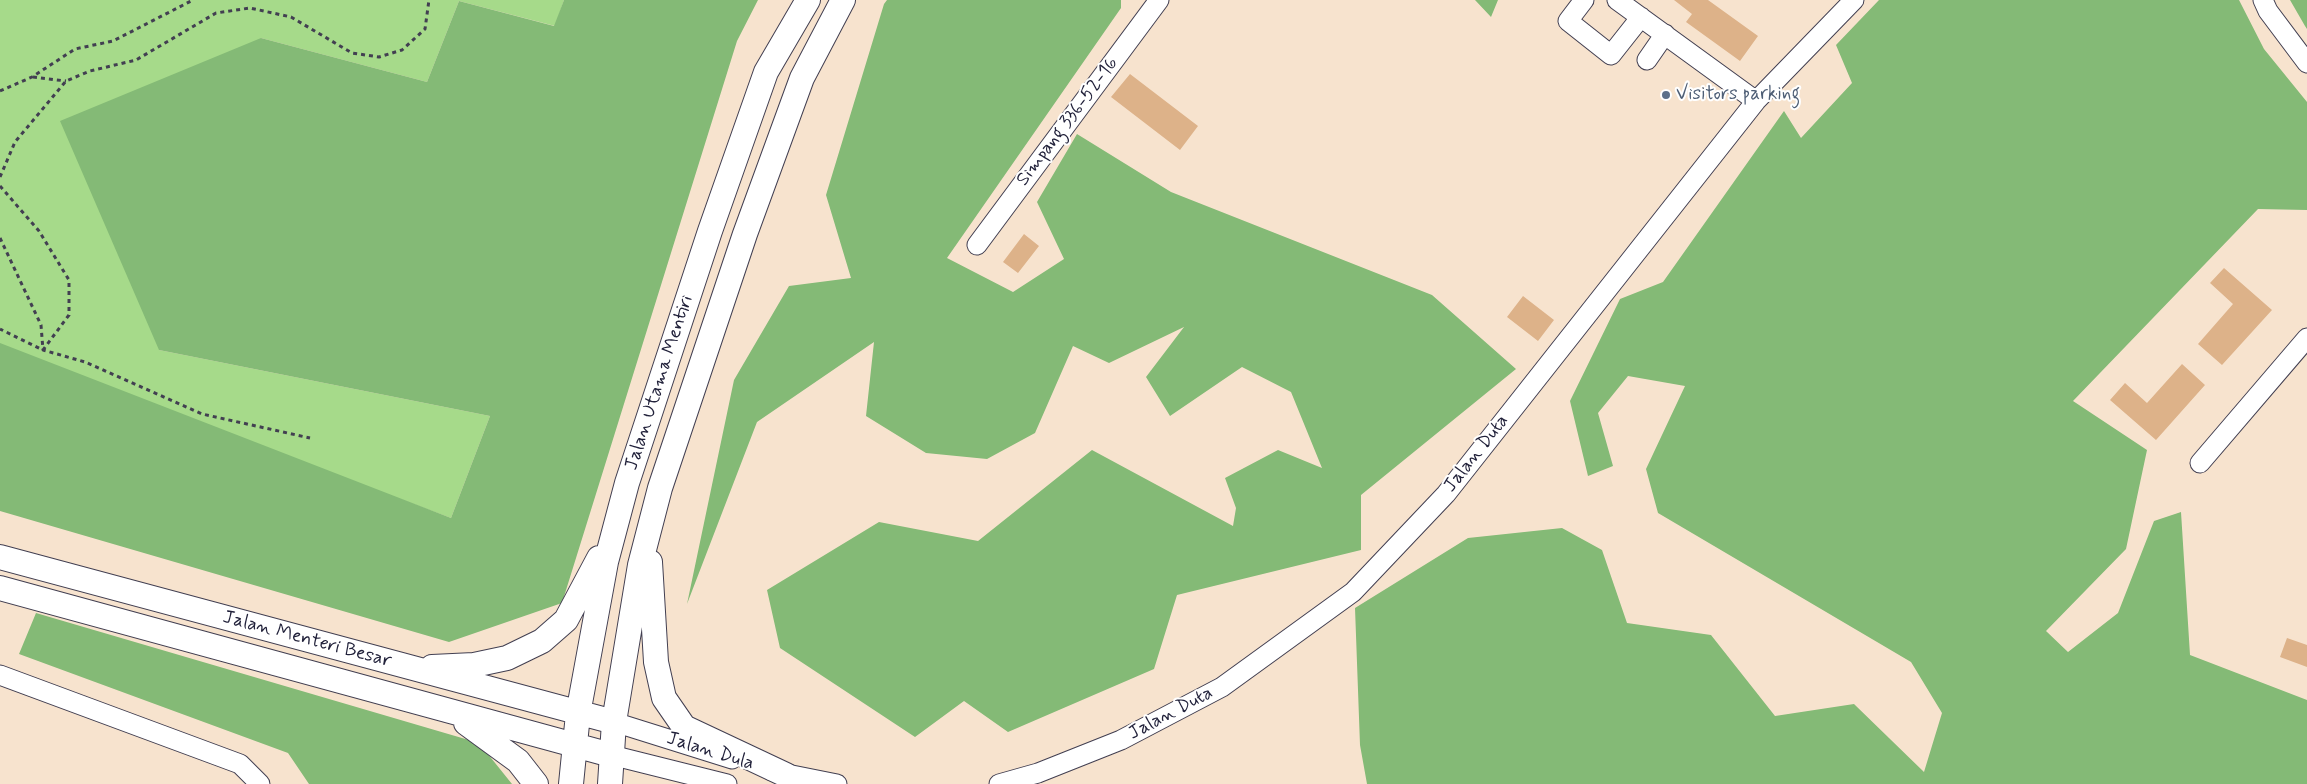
<!DOCTYPE html>
<style>
body{margin:0}
canvas{display:block;background:#f7e3ce}
</style>
<canvas width="2307" height="784"></canvas>
<script>
const ctx = document.querySelector('canvas').getContext('2d');
ctx.lineJoin = 'round';
function paint(path, color) {
  ctx.fillStyle = color;
  ctx.fill(path, 'evenodd');
}
function toPath(rows) {
  const path = new Path2D();
  for (const r of rows) {
    path.moveTo(r[0], r[1]);
    for (let i = 2; i < r.length; i += 2) path.lineTo(r[i], r[i + 1]);
  }
  return path;
}
function strokePath(path, color, width, dash) {
  ctx.strokeStyle = color;
  ctx.lineWidth = width;
  ctx.lineCap = dash ? 'butt' : 'round';
  ctx.setLineDash(dash || []);
  ctx.stroke(path);
}
function drawText(font, color, halo, rows, align = 'center') {
  ctx.font = font + ' Mynerve,sans-serif';
  ctx.lineWidth = 4;
  ctx.setLineDash([]);
  ctx.textBaseline = 'middle';
  ctx.strokeStyle = halo;
  ctx.fillStyle = color;
  for (const [text, x, y, turn = 0] of rows) {
    ctx.save();
    ctx.translate(x, y);
    ctx.rotate((+turn || 0) * Math.PI / 180);
    ctx.textAlign = isNaN(turn) ? turn : align;
    if (halo) ctx.strokeText(text, 0, 0);
    ctx.fillText(text, 0, 0);
    ctx.restore();
  }
}
paint(toPath([
 [0,0,564,0,555,26,459,1,427,82,261,38,159,350,490,416,451,518,0,350]
]), '#a6da8a');
paint(toPath([
 [564,0,758,0,737,41,562,603,449,642,0,511,0,343,451,518,490,416,159,350,60,121,261,38,427,82,459,1,554,26],
 [887,0,1121,0,1121,8,947,258,1013,292,1064,259,1037,202,1077,134,1171,192,1432,295,1516,369,1361,495,1361,550,1177,595,1154,669,1008,732,964,701,915,737,780,648,767,590,879,522,978,541,1092,450,1233,526,1236,508,1225,478,1278,450,1322,468,1291,392,1242,367,1170,416,1146,377,1184,327,1109,363,1073,346,1035,433,987,459,926,453,866,416,874,342,757,422,687,604,734,380,789,286,851,278,826,195,884,4],
 [1475,0,1498,0,1491,17],
 [1879,0,2239,0,2264,49,2307,102,2307,210,2258,209,2073,401,2147,450,2126,549,2046,631,2068,652,2118,613,2154,521,2181,512,2190,655,2307,700,2307,784,1367,784,1360,745,1355,608,1468,538,1562,528,1602,550,1627,623,1711,635,1775,716,1854,704,1924,772,1942,713,1911,662,1658,513,1646,469,1685,386,1628,376,1598,413,1613,466,1588,476,1570,401,1620,299,1663,282,1784,111,1801,138,1852,83,1836,45],
 [2290,0,2307,0,2307,29,2305,26],
 [36,613,479,743,512,784,309,784,288,753,19,654]
]), '#84ba76');
paint(toPath([
 [1674,0,1708,0,1758,36,1740,61,1686,22,1692,14],
 [1130,74,1198,126,1180,150,1111,97],
 [1024,234,1039,246,1018,273,1003,262],
 [2224,268,2272,310,2222,365,2198,344,2233,304,2210,283],
 [1523,296,1554,320,1538,341,1507,317],
 [2182,364,2205,385,2156,440,2110,400,2125,383,2147,403],
 [2287,638,2307,645,2307,667,2280,657]
]), '#ddb289');
const minor = toPath([
 [1584,0,1568,21,1611,55,1641,17],
 [1617,0,1756,101],
 [2263,0,2268,11,2307,63],
 [1647,60,1665,34],
 [977,245,1159,0],
 [2200,463,2307,338],
 [0,675,240,764,260,784],
 [614,722,732,759],
 [611,755,727,784],
 [772,771,837,784],
 [999,784,1038,773,1121,740,1222,687,1353,592,1446,494,1756,101,1854,0]
]);
const major = toPath([
 [0,557,614,722],
 [650,562,656,662,664,698,684,727,786,775],
 [0,588,611,755],
 [432,667,474,665,507,658,542,641,566,620,599,558],
 [466,723,518,761,536,784],
 [571,784,578,714,606,562,627,483,710,231,766,72,808,0],
 [610,784,614,722,640,565,660,488,745,234,802,78,843,0]
]);
strokePath(minor, '#423f51', 21);
strokePath(major, '#423f51', 26);
strokePath(toPath([
 [33,77,66,81],
 [0,91,32,77,75,49,113,41,193,0],
 [0,177,15,142,66,81,90,71,136,60,216,13,250,8,291,17,352,53,379,57,402,50,425,29,429,0],
 [0,186,39,231,69,280,69,315,43,350,0,329],
 [0,238,41,325,43,350,85,362,202,414,310,438]
]), '#423f51', 3, [4, 4]);
strokePath(minor, '#fff', 19);
strokePath(major, '#fff', 24);
for (const [x, y, r, color] of [
 [1666,95,5,"#5c6f8a"]
]) {
  const dot = new Path2D();
  dot.arc(x, y, r, 0, 2 * Math.PI);
  ctx.fillStyle = color;
  ctx.fill(dot);
  strokePath(dot, '#fff', 2);
}
drawText('19px', '#4e5e75', '#fff', [
 ["Visitors parking",1676,95]
], 'left');
drawText('19px', '#22223b', '#fff', [
 ["Simpang 336-52-16",1068,122,-53],
 ["Jalan Utama Mentiri",660,383,-72],
 ["Jalan Duta",1477,454,-52],
 ["Jalan Menteri Besar",307,640,15],
 ["Jalan Duta",1171,714,-28],
 ["Jalan Dula",710,752,17]
]);
</script>
